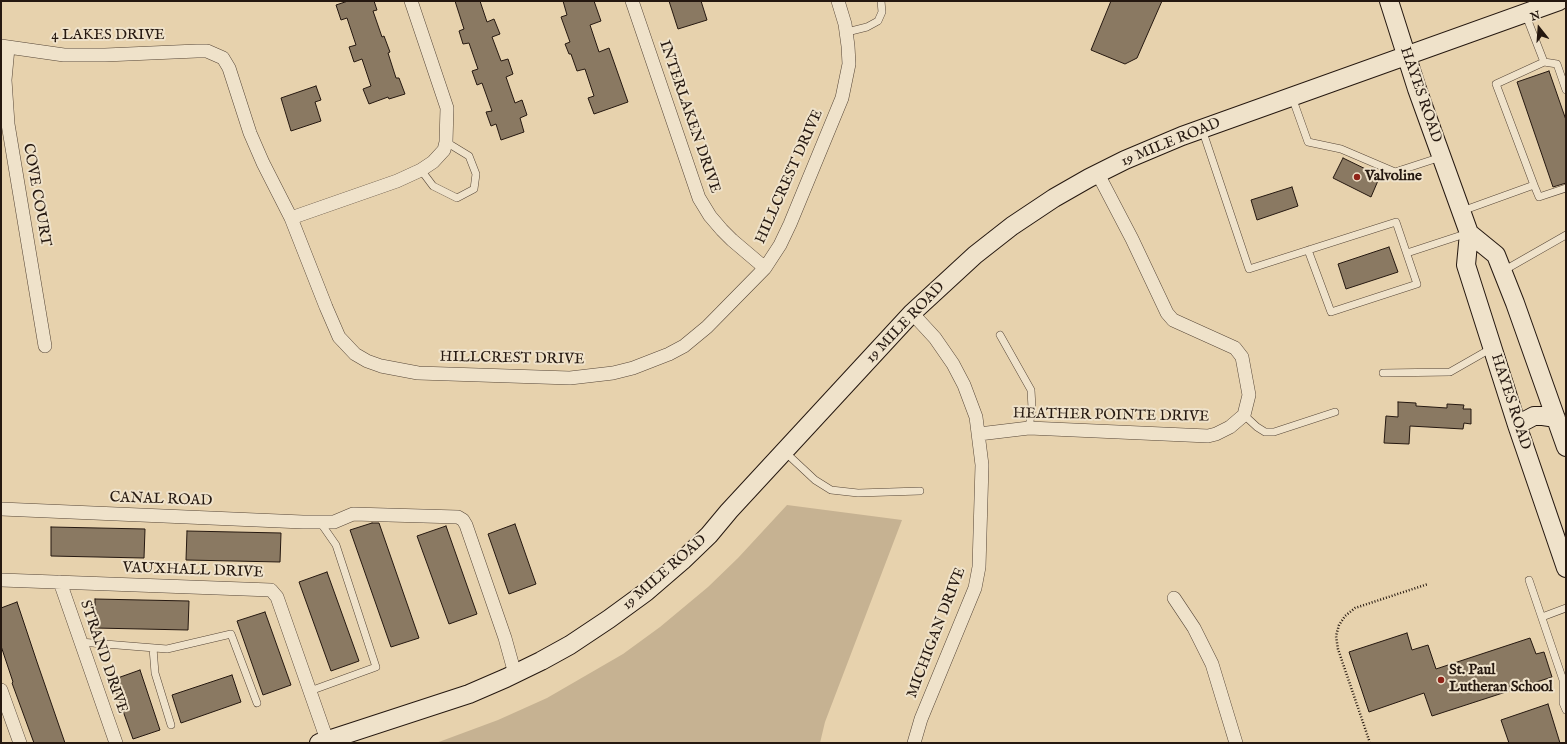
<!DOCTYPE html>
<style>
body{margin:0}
#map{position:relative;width:1567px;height:744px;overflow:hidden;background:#e7d2ad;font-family:"IM FELL English",serif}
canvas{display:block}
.frame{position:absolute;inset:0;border:2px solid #251810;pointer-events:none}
.north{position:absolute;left:1519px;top:8px;width:40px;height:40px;-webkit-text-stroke:3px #efe2ca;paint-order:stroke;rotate:343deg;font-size:11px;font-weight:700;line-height:16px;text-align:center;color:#251810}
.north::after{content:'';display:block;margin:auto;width:14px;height:18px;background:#251810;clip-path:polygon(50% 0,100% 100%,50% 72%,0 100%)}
</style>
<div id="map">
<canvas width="1567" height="744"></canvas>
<div class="frame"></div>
<div class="north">N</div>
</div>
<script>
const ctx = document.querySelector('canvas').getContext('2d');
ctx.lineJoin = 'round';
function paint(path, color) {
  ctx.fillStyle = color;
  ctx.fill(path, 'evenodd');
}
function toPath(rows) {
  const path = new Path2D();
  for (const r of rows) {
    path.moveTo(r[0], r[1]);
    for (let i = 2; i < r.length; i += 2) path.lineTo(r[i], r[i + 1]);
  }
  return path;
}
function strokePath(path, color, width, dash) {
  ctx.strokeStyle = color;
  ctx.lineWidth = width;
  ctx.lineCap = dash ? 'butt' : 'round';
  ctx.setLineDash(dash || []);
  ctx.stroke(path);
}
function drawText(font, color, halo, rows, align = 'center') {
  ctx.font = font + ' "IM FELL English",serif';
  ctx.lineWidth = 4;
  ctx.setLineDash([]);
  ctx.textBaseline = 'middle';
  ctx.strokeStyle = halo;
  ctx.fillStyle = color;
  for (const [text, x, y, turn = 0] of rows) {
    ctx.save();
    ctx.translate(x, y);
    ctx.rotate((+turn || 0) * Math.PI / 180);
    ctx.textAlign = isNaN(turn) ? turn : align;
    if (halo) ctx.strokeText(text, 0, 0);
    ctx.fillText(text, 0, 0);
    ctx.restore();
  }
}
paint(toPath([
 [787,505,902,520,825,722,820,743,436,743,498,720,547,698,623,654,660,627,708,587,738,558]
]), '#c6b292');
const building = toPath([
 [348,1,374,1,377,10,373,11,382,37,384,36,390,52,388,53,396,78,399,78,405,94,389,99,388,97,369,104,363,89,371,86,362,59,354,62,349,47,356,45,347,18,341,20,336,5,348,1],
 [455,1,480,1,487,22,494,19,500,34,492,37,501,61,508,59,513,74,506,77,515,103,522,100,527,115,520,118,524,132,501,140,496,124,491,126,486,112,492,111,482,83,477,85,472,71,478,69,469,43,463,44,459,31,464,29,455,1],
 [563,1,594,1,601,21,590,25,599,52,609,48,628,102,594,114,588,98,594,96,585,69,577,71,571,54,569,54,565,44,570,42,561,17,567,15,563,1],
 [669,1,701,1,707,20,678,29,669,1],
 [1111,1,1162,1,1137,58,1125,64,1091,50,1111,1],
 [1549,71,1566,120,1566,183,1553,187,1517,82,1549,71],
 [316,86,321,100,315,102,321,121,291,131,281,98,316,86],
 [1343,158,1380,176,1371,197,1333,178,1343,158],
 [1292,187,1298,206,1257,220,1251,200,1292,187],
 [1389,247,1398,272,1346,289,1338,264,1389,247],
 [1398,402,1416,403,1416,406,1447,408,1447,404,1464,405,1463,409,1471,409,1471,424,1464,423,1463,429,1410,426,1409,444,1384,443,1386,416,1398,417,1398,402],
 [372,523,379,523,419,638,391,647,350,530,372,523],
 [515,524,536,584,509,594,488,534,515,524],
 [446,526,477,614,449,624,417,536,446,526],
 [51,527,145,529,144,558,51,556,51,527],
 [187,531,281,533,280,562,186,560,187,531],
 [327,572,359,661,331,671,299,582,327,572],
 [95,599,189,601,188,630,95,628,95,599],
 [17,602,37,662,65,743,34,743,12,683,13,682,1,646,1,608,17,602],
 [265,612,291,685,263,695,237,621,265,612],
 [1407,633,1412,650,1428,645,1436,669,1530,638,1536,654,1544,652,1552,677,1432,716,1424,693,1369,712,1349,652,1407,633],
 [140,670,160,730,133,739,112,680,140,670],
 [232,675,241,702,181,723,172,695,232,675],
 [1548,704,1560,743,1509,743,1501,720,1548,704]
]);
paint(building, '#8a7962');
strokePath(building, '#251810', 1);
const lane = toPath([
 [1525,13,1544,62,1557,64,1566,90],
 [847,32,867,27,878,21,882,12,881,1],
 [1292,97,1308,142,1341,149,1395,172,1441,157],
 [1202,129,1249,269,1396,222,1417,284,1331,312,1308,250],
 [421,170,433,186,457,198,474,189,476,174,469,156,446,142],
 [1534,185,1496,84,1544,62],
 [1462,211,1534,185,1539,197,1566,188],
 [1407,253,1468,233],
 [1503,271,1566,235],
 [1000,335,1031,390,1032,408,1029,428],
 [1383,373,1450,372,1492,348],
 [1244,415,1257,427,1265,432,1274,432,1335,412],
 [785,452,815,480,831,490,858,493,920,491],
 [1529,580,1563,680,1563,703,1566,710],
 [1542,617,1566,608],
 [80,642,167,649,231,634,257,703],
 [153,648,155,673,171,725],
 [310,691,376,667,336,545,320,522]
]);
const street = toPath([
 [632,1,699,198,710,216,722,230,732,240,765,268],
 [1,46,64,55,105,55,197,51,207,51,223,58,229,68,250,133,263,163,291,218,326,307,339,337,355,354,367,361,381,366,418,373,570,378,613,373,633,368,669,354,684,346,707,327,765,268,780,245,790,224,842,98,849,64,848,46,845,24,838,1],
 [8,48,5,80,8,124,45,346],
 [291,218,397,181,421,170,433,162,444,150,446,142,447,108,411,1],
 [912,313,935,338,953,364,964,385,976,417,982,465,979,567,975,588,921,719,914,743],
 [979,434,1029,428,1208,436,1216,434,1230,427,1244,415,1249,395,1242,357,1235,348,1173,320,1167,313,1132,239,1098,174],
 [1,509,303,522,334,522,353,514,458,517,463,520,466,525,505,638,515,674],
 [1,580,271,590,277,597,327,740],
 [60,582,116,743],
 [1174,598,1194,628,1212,664,1236,743],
 [1,690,20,743]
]);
const secondary = toPath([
 [1389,1,1417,89,1469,233,1466,265,1517,425,1566,568],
 [1469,233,1496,255,1515,303,1566,447],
 [1517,425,1534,416,1543,416,1556,418],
 [319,743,469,694,506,678,541,661,570,645,609,619,646,592,682,561,709,535,729,511,912,313,975,255,1012,226,1054,198,1089,178,1125,160,1182,136,1559,1]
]);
strokePath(lane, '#564637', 8);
strokePath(street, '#564637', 14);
strokePath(secondary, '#251810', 20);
strokePath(toPath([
 [1370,743,1338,649,1336,636,1339,625,1345,616,1355,608,1428,584]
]), '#251810', 2.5, [1, 2]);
strokePath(lane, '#efe2ca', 7);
strokePath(street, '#efe2ca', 13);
strokePath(secondary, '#efe2ca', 18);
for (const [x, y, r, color] of [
 [1357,177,4,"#8f2418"],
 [1441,680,4,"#8f2418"]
]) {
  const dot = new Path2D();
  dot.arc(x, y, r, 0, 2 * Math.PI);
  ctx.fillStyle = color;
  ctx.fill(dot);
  strokePath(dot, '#efe2ca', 1.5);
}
drawText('15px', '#251810', '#efe2ca', [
 ["4 LAKES DRIVE",108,36],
 ["HAYES ROAD",1420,95,71],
 ["INTERLAKEN DRIVE",689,117,71],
 ["19 MILE ROAD",1171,143,-22],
 ["HILLCREST DRIVE",790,177,-66],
 ["COVE COURT",36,195,80],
 ["19 MILE ROAD",906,323,-46],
 ["HILLCREST DRIVE",512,359,1],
 ["HAYES ROAD",1510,402,72],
 ["HEATHER POINTE DRIVE",1111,416,1],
 ["CANAL ROAD",161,500,2],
 ["VAUXHALL DRIVE",193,571,2],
 ["19 MILE ROAD",665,573,-41],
 ["MICHIGAN DRIVE",937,633,-69],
 ["STRAND DRIVE",103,657,71]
]);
drawText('bold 15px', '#251810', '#efe2ca', [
 ["Valvoline",1365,177],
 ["St. Paul",1449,671],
 ["Lutheran School",1449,688]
], 'left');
</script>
